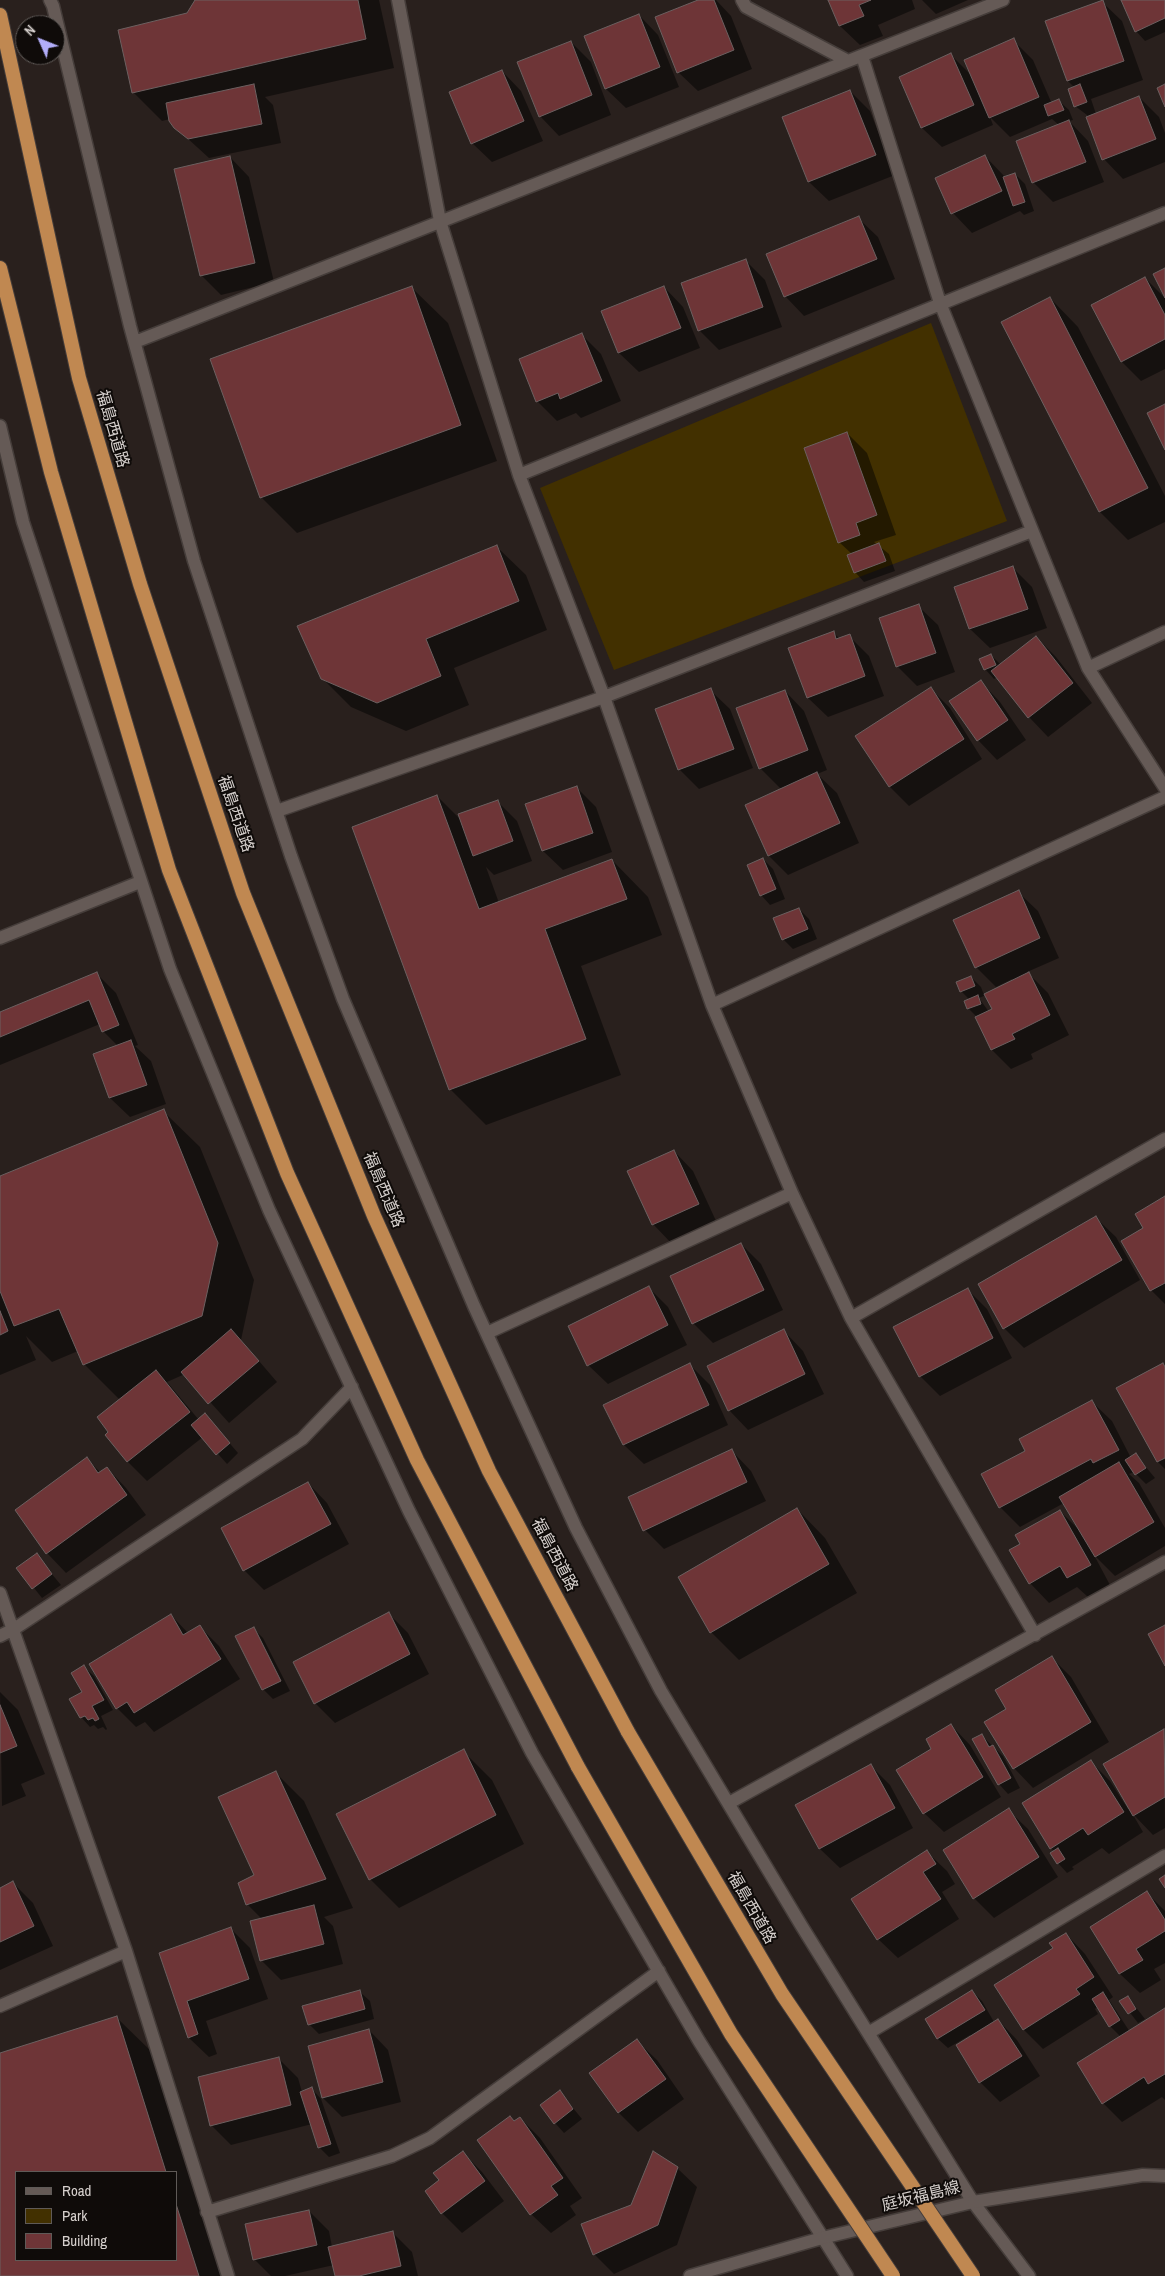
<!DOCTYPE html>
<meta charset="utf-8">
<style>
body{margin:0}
#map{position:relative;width:1165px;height:2276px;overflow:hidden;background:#29201d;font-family:"Archivo Narrow",sans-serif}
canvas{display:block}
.legend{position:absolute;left:15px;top:2171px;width:162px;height:90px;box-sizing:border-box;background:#0f0b09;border:1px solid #5f5a57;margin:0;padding:6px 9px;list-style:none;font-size:15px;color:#d6d0cd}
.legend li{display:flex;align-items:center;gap:10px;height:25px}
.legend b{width:25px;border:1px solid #5f5a57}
.north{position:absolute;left:15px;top:15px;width:50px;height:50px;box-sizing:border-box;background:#0f0b09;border:1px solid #5f5a57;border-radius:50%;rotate:314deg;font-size:14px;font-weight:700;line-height:20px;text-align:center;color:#d6d0cd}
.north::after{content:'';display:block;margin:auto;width:18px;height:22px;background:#b2adf9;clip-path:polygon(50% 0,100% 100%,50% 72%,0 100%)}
</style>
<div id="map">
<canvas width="1165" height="2276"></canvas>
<ul class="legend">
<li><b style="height:6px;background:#655a56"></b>Road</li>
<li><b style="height:14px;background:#423000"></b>Park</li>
<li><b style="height:14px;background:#6e3537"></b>Building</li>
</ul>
<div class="north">N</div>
</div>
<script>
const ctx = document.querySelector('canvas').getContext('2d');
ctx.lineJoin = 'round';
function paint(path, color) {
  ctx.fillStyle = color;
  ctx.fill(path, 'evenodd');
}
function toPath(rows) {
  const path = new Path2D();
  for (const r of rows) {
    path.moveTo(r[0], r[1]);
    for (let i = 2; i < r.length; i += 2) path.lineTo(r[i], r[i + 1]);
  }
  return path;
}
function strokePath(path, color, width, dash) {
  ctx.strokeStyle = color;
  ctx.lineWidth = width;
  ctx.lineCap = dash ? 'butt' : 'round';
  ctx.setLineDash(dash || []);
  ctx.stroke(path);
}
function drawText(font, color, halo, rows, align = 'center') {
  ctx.font = font + ' "Archivo Narrow","Noto Sans JP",sans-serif';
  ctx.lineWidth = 4;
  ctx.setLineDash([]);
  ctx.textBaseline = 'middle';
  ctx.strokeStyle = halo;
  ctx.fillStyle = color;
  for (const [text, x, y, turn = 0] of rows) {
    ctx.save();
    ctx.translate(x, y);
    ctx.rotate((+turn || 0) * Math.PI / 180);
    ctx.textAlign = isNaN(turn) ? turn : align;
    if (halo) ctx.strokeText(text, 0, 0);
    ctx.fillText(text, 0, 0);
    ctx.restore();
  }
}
paint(toPath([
 [931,323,1007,521,614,670,540,488]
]), '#423000');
paint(toPath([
 [196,0,379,0,394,68,265,97,273,105,281,143,209,158,175,127,170,119,162,121,133,92],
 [702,0,716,0,731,16,752,69,698,91,678,72],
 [830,0,912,0,915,9,878,25,883,36,860,45,840,26],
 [922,0,968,0,936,14],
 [1122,0,1165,0,1165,32,1145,41,1136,31],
 [1102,2,1122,21,1143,80,1091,99,1096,114,1139,97,1159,117,1165,133,1165,162,1123,179,1104,159,1087,115,1075,106,1074,87,1068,81],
 [639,15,658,35,679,87,626,108,606,89],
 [1013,40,1033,60,1052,104,1059,101,1069,110,1073,120,1069,121,1088,141,1104,182,1053,202,1033,182,1059,125,1052,119,1010,137,990,117,993,125,942,147,922,128,900,78,951,55,973,77],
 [571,42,591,62,611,115,559,136,540,116],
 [502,71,521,91,543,141,492,162,472,143],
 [850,91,870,111,895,175,829,201,809,182,783,118],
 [985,156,1005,177,1015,174,1025,184,1034,211,1024,215,1020,211,972,233,953,213],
 [230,157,249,177,274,282,221,295,201,275],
 [858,218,878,237,895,279,804,316,785,296],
 [746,261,765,280,782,327,719,350,699,330],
 [1145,278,1165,298,1165,369,1141,381,1122,362,1093,306],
 [411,287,448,323,497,461,297,533,261,497],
 [664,287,683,307,700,348,639,372,619,353,602,312],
 [1050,298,1078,327,1165,496,1165,522,1128,540,1100,512,1003,323],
 [581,334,601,354,621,401,581,418,576,413,557,421,537,401],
 [847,433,867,453,896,535,874,542,889,554,895,571,864,582,855,572,852,554,839,542],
 [497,547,526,575,547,630,454,668,469,705,406,731,351,707,322,678],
 [1012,567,1032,587,1047,628,990,648,970,629,956,588],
 [918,606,938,625,955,672,917,686,898,667,881,619],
 [833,632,840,639,849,636,869,656,884,696,828,717,808,698,790,649],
 [1036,637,1056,657,1092,703,1048,737,1029,717,998,677,994,679,985,669,991,655,1001,665],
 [981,682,1000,702,1026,740,997,760,978,740],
 [931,689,950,708,982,759,909,806,890,787,857,736],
 [710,690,730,709,753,768,699,789,679,769],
 [785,691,804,711,827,770,817,774,837,793,859,843,788,875,769,856,782,790,760,768],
 [576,787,596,807,612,852,563,870,543,851,527,805],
 [437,796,462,821,497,801,517,821,532,861,494,875,486,867,499,903,612,860,648,897,662,935,581,966,621,1075,486,1125,450,1089],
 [763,859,773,869,785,899,770,905,761,895],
 [1018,892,1038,911,1059,958,1027,972,1048,993,1069,1035,1031,1054,1033,1059,1011,1069,992,1050,977,1017,968,1008,970,1000,961,991,971,977,981,987,984,995,1013,982,1012,979,996,987,976,967],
 [986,995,993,1010,989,1012,979,998],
 [799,909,809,919,817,939,793,949,783,939],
 [96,973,116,993,138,1045,135,1046,151,1061,166,1104,130,1117,110,1098,95,1055,118,1046,103,1031,100,1024,0,1065,0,1013],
 [163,1111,200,1147,254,1280,241,1340,277,1382,229,1423,185,1374,167,1382,199,1420,214,1425,238,1453,227,1464,203,1437,147,1481,128,1462,106,1435,110,1432,120,1400,84,1364,78,1351,52,1362,26,1336,36,1360,0,1375,0,1178],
 [674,1151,693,1171,717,1223,672,1244,653,1224],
 [1165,1198,1165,1304,1151,1290,1123,1241,1144,1228],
 [1096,1218,1116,1237,1140,1280,1024,1348,1004,1328],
 [741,1244,761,1264,783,1310,713,1343,693,1323,672,1277],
 [648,1287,668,1307,687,1345,608,1384,588,1365],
 [967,1289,987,1309,1012,1358,940,1396,920,1376,894,1328],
 [784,1331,803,1351,824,1394,748,1430,729,1410],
 [690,1365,710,1385,728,1425,644,1464,624,1445,605,1405],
 [1165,1367,1165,1469,1158,1462,1118,1389],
 [1092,1402,1112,1421,1131,1458,1136,1455,1155,1478,1146,1484,1134,1472,1129,1474,1139,1483,1165,1528,1165,1546,1115,1576,1094,1555,1110,1585,1088,1597,1077,1587,1049,1603,1030,1583,1022,1544,1060,1511,1079,1530,1064,1503,1020,1527,1000,1507,1027,1451],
 [732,1451,751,1471,766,1501,664,1549,645,1530],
 [87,1459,101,1473,107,1468,126,1488,146,1515,66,1573,47,1553],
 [308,1483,327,1503,349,1544,264,1590,244,1570],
 [797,1509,825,1538,857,1593,739,1660,711,1632],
 [36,1555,61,1585,42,1598,18,1568],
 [388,1613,408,1633,429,1674,335,1723,315,1703],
 [171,1615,188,1633,200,1627,219,1646,240,1679,154,1732,145,1722,136,1727,117,1708],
 [253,1628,263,1638,290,1691,273,1699,263,1689],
 [1052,1658,1071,1677,1109,1742,1033,1788,1014,1768,1008,1709],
 [84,1667,94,1676,113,1710,101,1716,107,1729,106,1730,103,1727,98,1729,94,1725,90,1727,81,1717],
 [0,1692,18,1710,45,1774,21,1784,26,1796,2,1806],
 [951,1725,970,1745,1001,1797,944,1832,924,1813,933,1749],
 [1164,1730,1165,1828,1153,1835,1132,1813,1143,1832,1109,1854,1102,1848,1072,1867,1074,1869,1067,1873,1058,1863,1055,1852,1051,1848,1090,1761,1110,1781,1128,1809],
 [981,1735,1003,1756,1020,1788,1008,1794,999,1784],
 [463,1751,492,1780,524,1844,399,1908,370,1879],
 [871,1766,890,1785,913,1828,840,1868,820,1849,797,1806],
 [275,1772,304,1801,353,1908,324,1917,333,1926,343,1964,281,1980,261,1960,262,1919,247,1904,256,1876],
 [1008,1810,1028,1829,1058,1877,994,1918,974,1898],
 [927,1852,947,1871,955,1884,942,1892,959,1919,898,1958,878,1939],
 [13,1883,33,1903,53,1946,0,1970,0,1889],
 [1147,1893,1165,1911,1165,1963,1154,1969,1161,1980,1140,1993,1120,1974,1092,1928],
 [231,1929,250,1948,268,1999,206,2021,217,2054,209,2057,189,2038,160,1954],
 [1066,1934,1085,1954,1113,1997,1109,2000,1130,2032,1165,2010,1165,2100,1162,2097,1122,2122,1103,2103,1121,2037,1110,2026,1098,2006,1095,2009,1098,2014,1043,2049,1024,2030,1054,1949],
 [972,1991,982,2001,994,2022,998,2020,1017,2040,1040,2076,1000,2102,980,2082,970,2035,948,2048,938,2039,926,2019],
 [360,1992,370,2001,374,2019,319,2034,309,2024],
 [1128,1997,1145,2019,1138,2023,1121,2001],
 [116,2017,153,2053,223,2276,0,2276,0,2055],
 [16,2172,176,2172,176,2260,16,2260],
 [369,2030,388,2050,401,2102,342,2117,323,2098],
 [637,2041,657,2060,684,2099,638,2132,619,2113,590,2073],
 [278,2058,298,2078,302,2092,312,2089,321,2099,340,2153,329,2157,319,2147,312,2124,231,2145,211,2125],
 [560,2092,582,2119,564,2133,555,2123],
 [520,2118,540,2138,582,2198,570,2206,576,2215,551,2233,531,2214,515,2122],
 [463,2153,482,2172,504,2201,462,2233,442,2213,426,2191,440,2181],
 [677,2168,697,2187,677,2245,614,2274,594,2254,632,2206],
 [309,2211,329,2231,332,2247,393,2233,412,2252,418,2276,336,2276,334,2265,285,2276,271,2276,254,2259]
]), '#0007');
const building = toPath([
 [195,0,358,0,366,39,132,93,118,30,187,13,195,0],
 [698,0,714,0,734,50,677,73,655,17,698,0],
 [828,0,871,0,859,5,864,16,839,26,828,0],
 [1103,0,1124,61,1067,81,1045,21,1103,0],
 [1121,0,1165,0,1165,18,1135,32,1121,0],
 [639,14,660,67,605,89,584,36,639,14],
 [1014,38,1039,97,989,118,964,60,1014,38],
 [571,41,592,95,539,117,517,62,571,41],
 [951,53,974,105,921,128,899,77,951,53],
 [502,70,524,121,471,144,449,92,502,70],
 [254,84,262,124,188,139,174,128,169,121,166,103,254,84],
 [1080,84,1087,102,1074,107,1068,89,1080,84],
 [1165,84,1165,107,1157,88,1165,84],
 [850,90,876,155,808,182,782,117,850,90],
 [1139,96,1156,139,1102,160,1086,117,1139,96],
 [1059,99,1064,110,1048,116,1044,105,1059,99],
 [1069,120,1086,162,1032,183,1016,141,1069,120],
 [985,155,1002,191,951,214,935,178,985,155],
 [230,156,255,263,200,276,174,169,230,156],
 [1015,173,1025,202,1013,206,1003,177,1015,173],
 [859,216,877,259,784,297,766,254,859,216],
 [746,259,763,307,698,331,681,283,746,259],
 [1165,268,1165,298,1153,274,1165,268],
 [1145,277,1165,315,1165,339,1121,362,1091,305,1145,277],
 [412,286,461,425,260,498,210,359,412,286],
 [664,286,681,328,618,353,601,311,664,286],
 [1050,297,1148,488,1099,512,1001,322,1050,297],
 [582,333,602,381,560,399,558,393,536,402,519,359,582,333],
 [1165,404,1165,450,1147,413,1165,404],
 [847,432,877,515,856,523,860,535,838,543,804,448,847,432],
 [879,543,886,561,854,573,847,555,879,543],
 [497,545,519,601,426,639,441,676,377,703,321,679,297,626,497,545],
 [1013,566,1028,609,969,629,954,587,1013,566],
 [919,604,936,653,896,667,879,618,919,604],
 [834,631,836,639,850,634,865,676,807,698,788,648,834,631],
 [1036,636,1073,683,1028,718,991,671,1036,636],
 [991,654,996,665,984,670,979,659,991,654],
 [981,680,1008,720,977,741,949,701,981,680],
 [931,687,964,739,889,787,855,736,931,687],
 [711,688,734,749,678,770,655,709,711,688],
 [785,690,808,750,759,769,736,708,785,690],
 [817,772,840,823,768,856,745,805,817,772],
 [577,786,593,833,542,851,525,804,577,786],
 [437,795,479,909,612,859,627,899,545,929,586,1039,449,1090,352,827,437,795],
 [498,800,513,841,473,856,458,814,498,800],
 [763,858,776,889,760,896,747,865,763,858],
 [1019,890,1040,938,975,968,953,920,1019,890],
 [799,908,808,929,782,940,773,918,799,908],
 [97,972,119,1025,102,1032,89,1000,0,1037,0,1012,97,972],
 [1029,972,1050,1015,1012,1034,1015,1039,991,1050,975,1017,992,1009,984,994,1029,972],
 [971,976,975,986,960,992,956,982,971,976],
 [978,995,981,1004,967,1009,964,1001,978,995],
 [131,1040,147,1085,109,1098,93,1054,131,1040],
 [164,1109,218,1243,202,1316,83,1365,59,1309,14,1326,0,1291,0,1176,164,1109],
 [674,1150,699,1204,652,1225,627,1171,674,1150],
 [1165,1196,1165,1283,1150,1291,1121,1241,1143,1228,1135,1214,1165,1196],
 [1096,1216,1122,1260,1003,1329,978,1284,1096,1216],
 [741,1243,764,1290,692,1324,670,1276,741,1243],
 [649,1286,668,1325,587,1366,568,1326,649,1286],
 [968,1288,993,1338,919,1377,893,1327,968,1288],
 [0,1311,8,1331,0,1335,0,1311],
 [231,1329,259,1361,208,1404,181,1372,231,1329],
 [784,1329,805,1374,728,1411,707,1366,784,1329],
 [690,1363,709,1405,623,1445,603,1405,690,1363],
 [1163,1363,1165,1367,1165,1458,1157,1462,1116,1388,1163,1363],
 [156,1370,190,1412,127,1462,105,1435,108,1432,97,1417,156,1370],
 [1092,1400,1119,1450,1093,1463,1091,1459,999,1508,981,1474,1025,1451,1019,1439,1092,1400],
 [205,1413,230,1443,216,1455,191,1425,205,1413],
 [732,1449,747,1482,643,1531,628,1497,732,1449],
 [1136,1453,1146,1468,1135,1475,1125,1460,1136,1453],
 [87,1457,98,1473,107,1467,127,1495,46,1554,15,1510,87,1457],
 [1119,1462,1154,1522,1095,1557,1059,1497,1119,1462],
 [308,1482,331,1524,243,1571,221,1528,308,1482],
 [797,1508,829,1564,710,1633,678,1577,797,1508],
 [1060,1510,1091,1565,1067,1578,1060,1566,1029,1584,1009,1550,1020,1544,1015,1535,1060,1510],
 [37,1553,52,1574,32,1589,16,1568,37,1553],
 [389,1612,410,1654,314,1704,293,1662,389,1612],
 [171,1614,183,1635,200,1625,221,1659,134,1713,127,1702,116,1709,89,1664,171,1614],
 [1165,1625,1165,1666,1148,1634,1165,1625],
 [254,1627,281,1681,262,1690,235,1636,254,1627],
 [1052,1656,1091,1722,1013,1769,984,1722,1006,1709,995,1690,1052,1656],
 [84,1665,104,1700,92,1706,99,1719,95,1721,93,1718,88,1720,85,1716,80,1718,69,1699,82,1692,71,1673,84,1665],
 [0,1705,17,1746,0,1753,0,1705],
 [951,1724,983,1777,923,1814,896,1770,931,1749,926,1739,951,1724],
 [1164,1729,1165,1797,1133,1816,1103,1764,1164,1729],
 [982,1734,989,1747,993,1745,1011,1778,998,1785,972,1739,982,1734],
 [464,1749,496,1815,369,1880,336,1814,464,1749],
 [1091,1760,1124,1812,1088,1835,1083,1828,1050,1849,1022,1803,1091,1760],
 [871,1764,895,1808,819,1849,795,1805,871,1764],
 [276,1771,326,1879,246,1905,238,1883,254,1875,218,1797,276,1771],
 [1009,1808,1039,1857,973,1899,943,1850,1009,1808],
 [1058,1848,1065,1859,1057,1864,1050,1853,1058,1848],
 [927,1850,936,1864,923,1872,941,1899,877,1940,851,1899,927,1850],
 [1165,1875,1165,1888,1159,1879,1165,1875],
 [13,1881,34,1926,0,1942,0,1888,13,1881],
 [1147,1891,1165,1920,1165,1931,1136,1949,1143,1960,1119,1974,1090,1927,1147,1891],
 [314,1905,324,1944,260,1961,250,1921,314,1905],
 [231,1927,249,1979,187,2001,198,2034,188,2038,159,1953,231,1927],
 [1066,1933,1094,1977,1076,1989,1080,1994,1023,2030,994,1985,1053,1948,1049,1943,1066,1933],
 [360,1990,365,2009,308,2025,302,2006,360,1990],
 [972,1990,985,2010,937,2039,925,2019,972,1990],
 [1103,1992,1120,2020,1109,2027,1092,1999,1103,1992],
 [1128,1996,1136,2009,1128,2014,1119,2001,1128,1996],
 [1165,2008,1165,2074,1148,2084,1144,2077,1102,2104,1077,2063,1165,2008],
 [117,2016,166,2172,16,2172,16,2260,176,2260,176,2204,199,2276,0,2276,0,2053,117,2016],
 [998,2019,1022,2056,979,2083,956,2045,998,2019],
 [369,2029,383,2082,322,2098,308,2046,369,2029],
 [637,2039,666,2079,618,2113,589,2073,637,2039],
 [279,2057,291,2105,210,2126,198,2077,279,2057],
 [312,2087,331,2144,318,2148,300,2092,312,2087],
 [560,2090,573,2109,554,2124,540,2105,560,2090],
 [510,2116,514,2121,520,2117,563,2178,551,2186,558,2195,530,2215,477,2140,510,2116],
 [463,2151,485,2181,441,2214,425,2191,439,2180,433,2173,463,2151],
 [653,2151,678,2167,658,2225,593,2255,581,2224,631,2205,653,2151],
 [309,2210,317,2245,253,2260,245,2224,309,2210],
 [393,2231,401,2266,359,2276,335,2276,328,2247,393,2231]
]);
paint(building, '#6e3537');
strokePath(building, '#6c6060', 1);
const minor = toPath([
 [50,0,53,6,130,326,194,561,291,856,343,999,474,1306,576,1528,661,1691,801,1925,973,2202,1029,2276],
 [398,0,440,221,519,475,604,697,712,1005,792,1193,851,1318,1035,1635],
 [742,0,746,7,848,61],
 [862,56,940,303,1088,668,1165,788],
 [135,342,1003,0],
 [0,426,23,522,170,969,269,1210,409,1511,532,1753,699,2041,847,2276],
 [519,475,1165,213],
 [1088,668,1165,632],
 [277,811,604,697,1032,531],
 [0,938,140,882],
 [712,1005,1165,797],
 [851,1318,1165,1139],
 [487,1333,792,1193],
 [0,1593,126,1951,228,2276],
 [0,1636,14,1629,302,1439,352,1387],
 [729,1803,1165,1562],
 [0,2006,126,1951],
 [870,2032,1165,1856],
 [207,2212,392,2156,430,2138,659,1971]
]);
const secondary = toPath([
 [690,2276,822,2238,973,2202,1143,2175,1165,2176]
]);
const trunk = toPath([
 [0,15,79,378,140,584,243,893,374,1216,489,1471,628,1732],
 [0,268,51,472,169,870,287,1173,417,1460,578,1767]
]);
strokePath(minor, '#453d3a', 15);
strokePath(secondary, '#453d3a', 15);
strokePath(trunk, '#453d3a', 16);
strokePath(minor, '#655a56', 12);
strokePath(secondary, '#655a56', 12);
strokePath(trunk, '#c08851', 14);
const trunkBridge = toPath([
 [628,1732,782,1994,973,2276],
 [578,1767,731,2034,893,2276]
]);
strokePath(trunkBridge, '#453d3a', 16, []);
strokePath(trunkBridge, '#c08851', 14);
drawText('16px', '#d6d0cd', '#0f0b09', [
 ["福島西道路",112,429,74],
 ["福島西道路",235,814,71],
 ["福島西道路",383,1190,67],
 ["福島西道路",554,1555,62],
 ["福島西道路",751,1908,60],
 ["庭坂福島線",921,2197,-14]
]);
</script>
